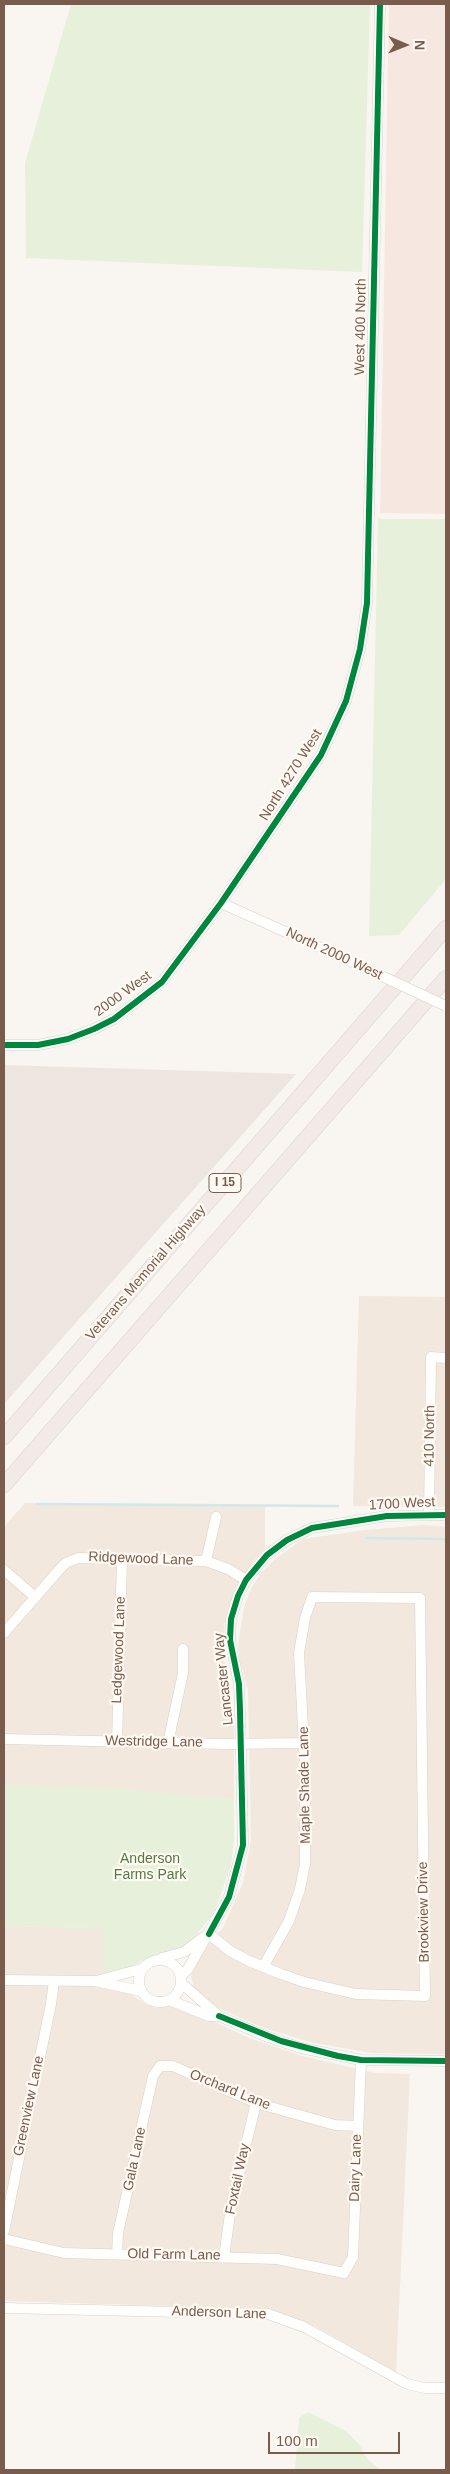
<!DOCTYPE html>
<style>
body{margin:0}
#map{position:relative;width:450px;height:2474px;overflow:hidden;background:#f9f5f0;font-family:Arial,sans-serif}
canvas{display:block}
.frame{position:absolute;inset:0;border:5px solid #7a5c4d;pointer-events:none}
.north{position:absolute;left:380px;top:20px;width:50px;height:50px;-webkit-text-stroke:4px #fffaf3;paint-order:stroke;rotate:91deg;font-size:14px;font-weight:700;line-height:20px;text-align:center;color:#7a5c4d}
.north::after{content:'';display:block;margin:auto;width:18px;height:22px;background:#7a5c4d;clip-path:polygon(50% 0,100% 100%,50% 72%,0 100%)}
.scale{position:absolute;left:268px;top:2432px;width:132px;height:22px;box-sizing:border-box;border:2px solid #7a5c4d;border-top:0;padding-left:6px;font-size:15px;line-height:18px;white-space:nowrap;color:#7a5c4d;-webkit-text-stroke:4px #fffaf3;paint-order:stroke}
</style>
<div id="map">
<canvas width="450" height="2474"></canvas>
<div class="frame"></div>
<div class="north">N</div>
<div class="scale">100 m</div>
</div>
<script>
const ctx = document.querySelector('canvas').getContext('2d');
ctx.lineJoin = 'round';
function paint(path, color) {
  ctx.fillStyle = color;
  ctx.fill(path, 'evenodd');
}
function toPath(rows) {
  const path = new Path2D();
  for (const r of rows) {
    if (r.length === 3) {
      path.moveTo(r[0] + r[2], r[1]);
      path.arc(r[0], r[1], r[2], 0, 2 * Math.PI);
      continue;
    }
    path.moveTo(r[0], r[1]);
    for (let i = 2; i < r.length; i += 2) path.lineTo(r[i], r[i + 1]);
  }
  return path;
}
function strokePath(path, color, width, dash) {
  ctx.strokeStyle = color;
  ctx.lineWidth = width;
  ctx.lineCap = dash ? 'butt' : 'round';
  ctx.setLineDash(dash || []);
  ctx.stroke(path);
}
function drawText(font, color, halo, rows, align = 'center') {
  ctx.font = font + ' Arial,sans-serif';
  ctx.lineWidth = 4.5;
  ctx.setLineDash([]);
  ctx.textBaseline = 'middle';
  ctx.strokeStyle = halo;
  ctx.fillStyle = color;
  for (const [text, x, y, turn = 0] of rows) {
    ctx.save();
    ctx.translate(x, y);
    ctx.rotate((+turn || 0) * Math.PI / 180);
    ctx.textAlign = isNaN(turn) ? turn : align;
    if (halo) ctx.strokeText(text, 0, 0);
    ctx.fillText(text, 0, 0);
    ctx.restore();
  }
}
paint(toPath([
 [359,1296,446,1297,446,1507,353,1506],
 [25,1503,265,1506,265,1548,253,1562,235,1589,224,1624,223,1655,229,1683,234,1728,234,1799,4,1785,4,1527],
 [424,1525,446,1527,446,2054,373,2053,313,2043,261,2027,204,2001,195,1990,191,1977,192,1970,202,1951,223,1928,243,1883,251,1841,248,1690,240,1663,238,1645,244,1607,251,1589,261,1573,275,1559,303,1539,365,1530],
 [4,1926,104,1928,103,1974,145,2004,158,2008,171,2005,183,2007,249,2038,302,2056,375,2073,410,2074,396,2372,315,2326,269,2309,4,2301]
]), '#f2e8de');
paint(toPath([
 [389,4,446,4,446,514,380,513]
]), '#f6e8e1');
paint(toPath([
 [4,1065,296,1074,4,1404]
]), '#ede5e0');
paint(toPath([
 [71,4,370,4,362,272,26,258,25,163],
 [378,519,446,519,446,879,399,935,369,936],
 [4,1784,110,1788,234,1799,234,1838,231,1866,214,1913,189,1944,174,1951,147,1958,127,1969,103,1974,103,1928,4,1926],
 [308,2412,346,2431,359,2444,368,2460,381,2470,295,2470,299,2418]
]), '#e7f0db');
strokePath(toPath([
 [37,1504,338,1506],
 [366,1538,446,1539]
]), '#d0e8ea', 2.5);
const minor = toPath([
 [221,903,326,950],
 [4,1045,38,1045,68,1039,94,1029,114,1019,162,982,221,903,321,755,346,701,360,649,367,603,380,4],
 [429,1515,431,1357,446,1358],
 [206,1561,216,1517],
 [4,1570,35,1597],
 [4,1633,59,1570,66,1563,78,1558,206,1561,228,1569,246,1580],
 [4,1739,226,1744,305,1743],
 [117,1742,122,1558],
 [168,1743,183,1673,183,1649],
 [209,1934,230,1951,249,1961,281,1974,304,1982,356,1994,425,1996,420,1598,312,1597,305,1618,299,1653,305,1765,305,1864,300,1889,289,1921,263,1967],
 [162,1958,184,1952,204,1937],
 [160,1981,21],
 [181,1976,188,1969,229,1897,243,1845,240,1710,239,1684,230,1640,231,1619,238,1596,246,1580,267,1555,287,1540,312,1528,387,1516,446,1515],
 [4,1980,95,1981,141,1991],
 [96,1981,141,1969],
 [181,1983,219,2016,265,2036,301,2048,361,2060,446,2061],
 [169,2000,209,2016,219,2016],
 [4,2231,51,2004,54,1981],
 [4,2239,64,2253,277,2259,344,2273,353,2257,361,2060],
 [117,2254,118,2233,153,2076,160,2066,173,2066,256,2103,335,2125,357,2126],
 [224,2257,231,2207,256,2103],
 [4,2308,268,2314,304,2327,407,2384,425,2388,446,2388]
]);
const highway = toPath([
 [4,1437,446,928],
 [4,1485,446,978]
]);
strokePath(minor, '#d7d1cb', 11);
strokePath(highway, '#dad1cc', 16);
strokePath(minor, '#fefefd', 10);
strokePath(highway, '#f2eae7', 15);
const minorBridge = toPath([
 [326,950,446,1006]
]);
strokePath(minorBridge, '#d7d1cb', 11, []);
strokePath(minorBridge, '#fefefd', 10);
strokePath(toPath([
 [4,1045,38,1045,68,1039,94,1029,114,1019,162,982,221,903,321,755,346,701,360,649,367,603,380,4],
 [209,1934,229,1897,243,1845,240,1710,239,1684,230,1640,231,1619,238,1596,246,1580,267,1555,287,1540,312,1528,387,1516,446,1515],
 [219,2016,281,2041,338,2056,361,2060,446,2061]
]), '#00873e', 6);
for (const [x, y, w] of [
 [225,1183,32]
]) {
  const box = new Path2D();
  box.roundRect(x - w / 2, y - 9.5, w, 19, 4);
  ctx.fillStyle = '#fffaf3';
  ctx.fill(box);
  strokePath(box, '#7a5c4d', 1);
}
drawText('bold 12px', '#7a5c4d', null, [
 ["I 15",225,1183]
]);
drawText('14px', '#7a5c4d', '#fffaf3', [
 ["West 400 North",361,327,-89],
 ["North 4270 West",291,775,-58],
 ["North 2000 West",334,954,25],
 ["2000 West",123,994,-36],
 ["Veterans Memorial Highway",146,1273,-49],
 ["410 North",430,1436,-89],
 ["1700 West",402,1504,-3],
 ["Ridgewood Lane",141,1559,2],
 ["Ledgewood Lane",119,1650,-88],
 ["Lancaster Way",224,1679,-96],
 ["Westridge Lane",154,1742,1],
 ["Maple Shade Lane",305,1785,-91],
 ["Brookview Drive",424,1912,-91],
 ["Orchard Lane",230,2090,22],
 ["Greenview Lane",29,2106,-78],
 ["Gala Lane",135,2159,-78],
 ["Dairy Lane",356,2168,-88],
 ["Foxtail Way",238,2179,-78],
 ["Old Farm Lane",174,2255,1],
 ["Anderson Lane",219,2313,2]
]);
drawText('14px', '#537a41', '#fffaf3', [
 ["Anderson",150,1859],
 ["Farms Park",150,1875]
]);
</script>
